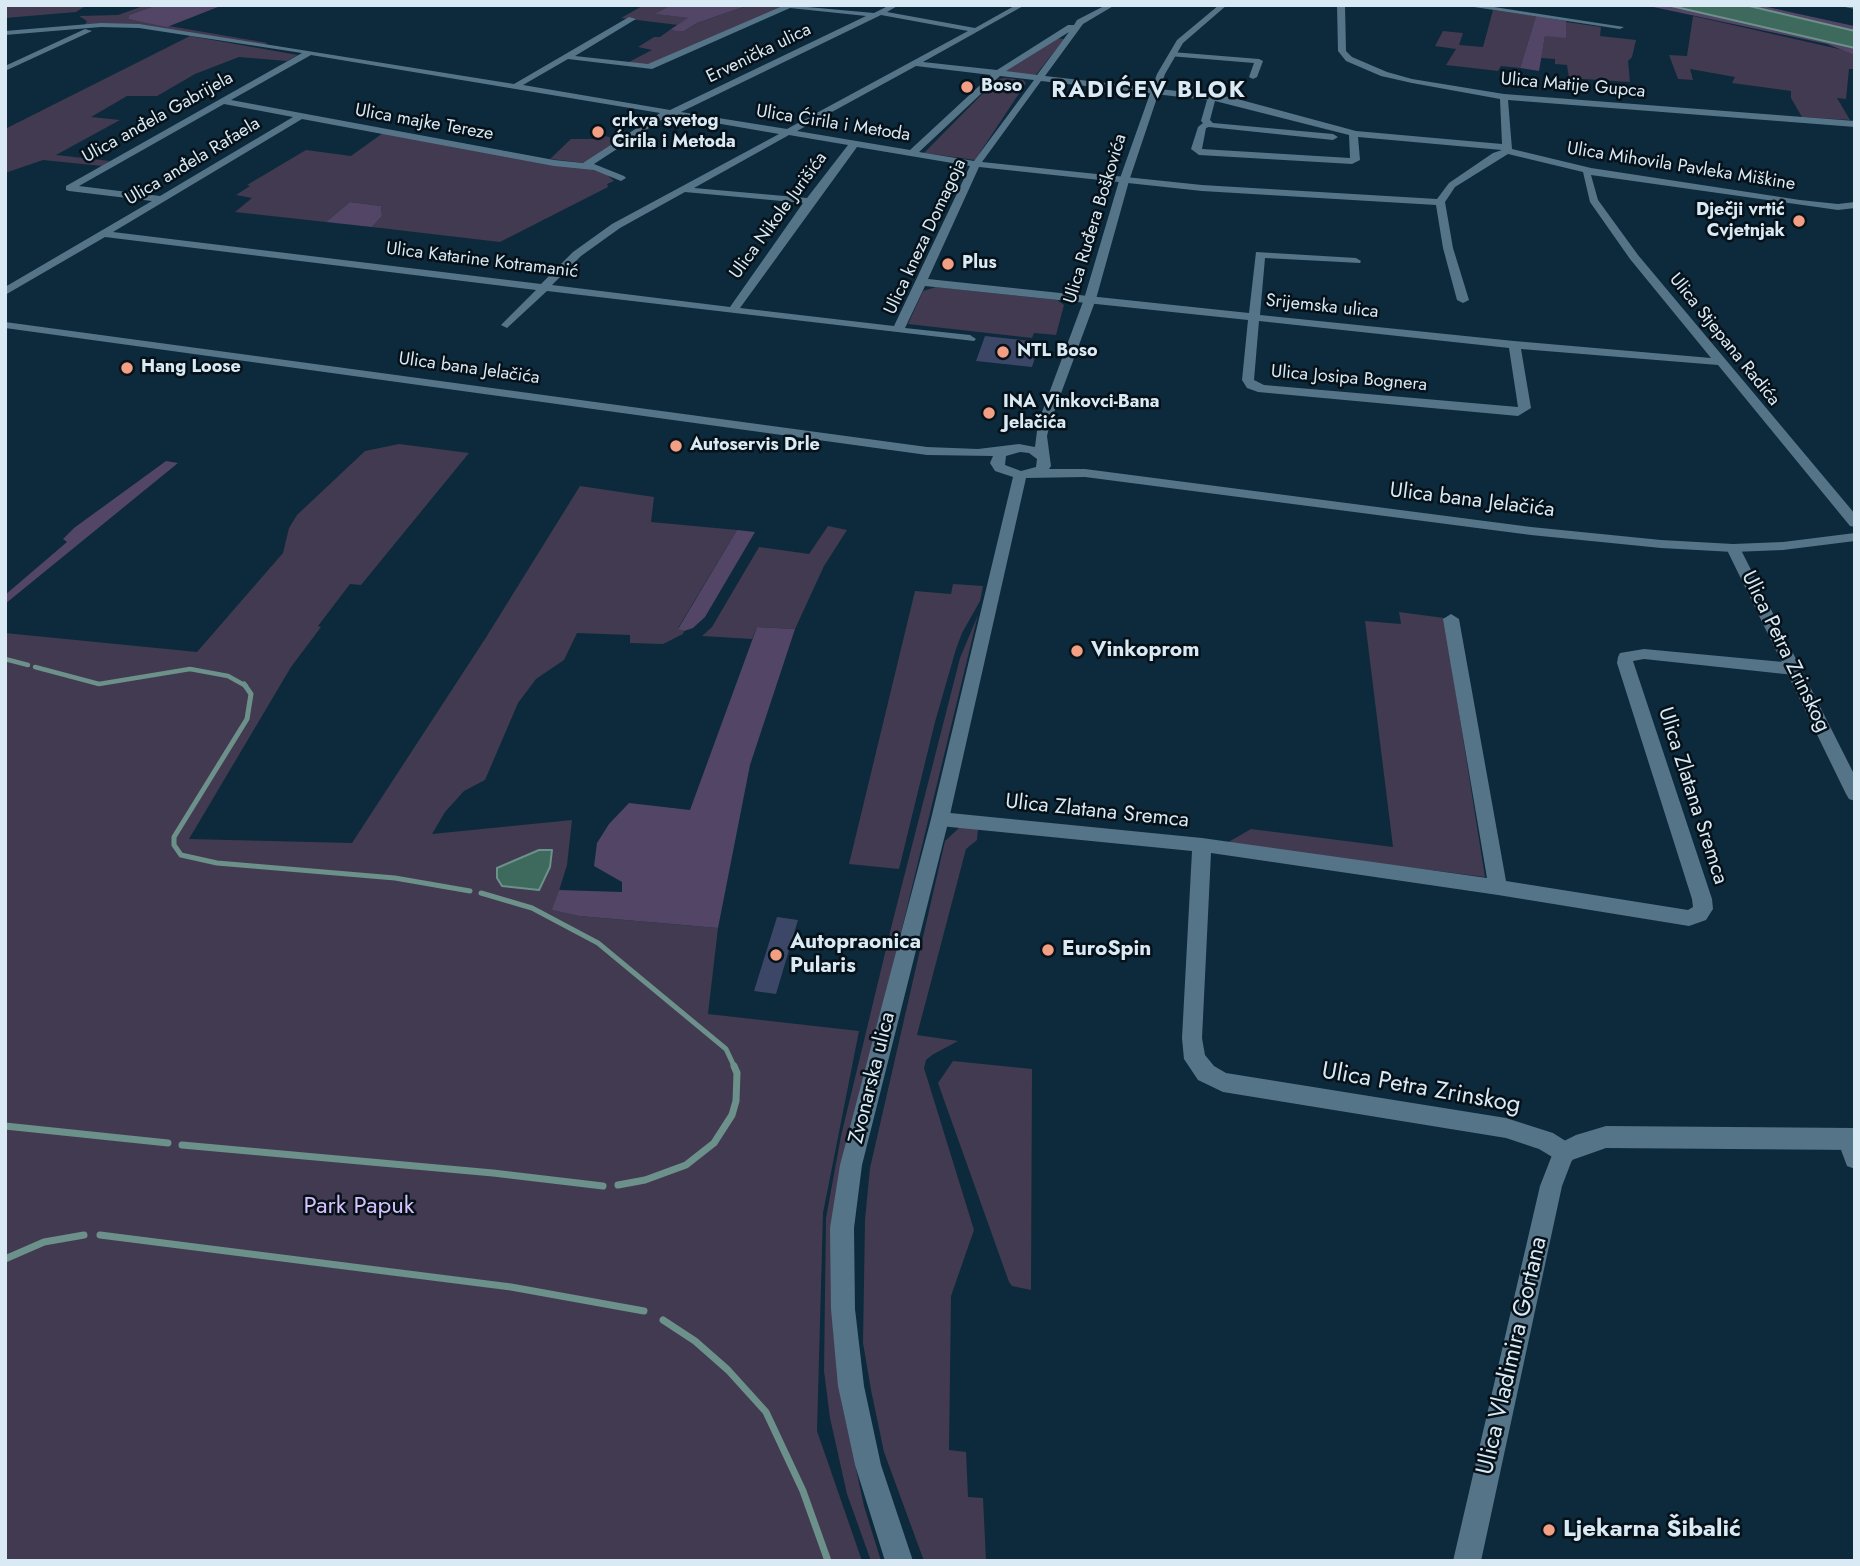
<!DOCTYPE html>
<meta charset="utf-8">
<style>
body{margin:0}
#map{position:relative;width:1860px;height:1566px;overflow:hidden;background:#0c2a3b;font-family:Jost,sans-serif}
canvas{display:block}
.frame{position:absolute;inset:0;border:7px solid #d9eaf5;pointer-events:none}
</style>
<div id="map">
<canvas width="1860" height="1566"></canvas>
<div class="frame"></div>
</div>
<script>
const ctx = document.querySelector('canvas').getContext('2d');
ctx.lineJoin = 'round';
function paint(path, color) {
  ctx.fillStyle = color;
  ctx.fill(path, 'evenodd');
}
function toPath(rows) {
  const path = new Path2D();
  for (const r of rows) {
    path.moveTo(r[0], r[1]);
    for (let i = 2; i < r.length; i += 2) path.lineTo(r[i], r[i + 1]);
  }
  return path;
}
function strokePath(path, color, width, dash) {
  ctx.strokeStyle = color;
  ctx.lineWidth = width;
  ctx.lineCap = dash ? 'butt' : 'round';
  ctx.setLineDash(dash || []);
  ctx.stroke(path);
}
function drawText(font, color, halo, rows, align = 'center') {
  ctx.font = font + ' Jost,sans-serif';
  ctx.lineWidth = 5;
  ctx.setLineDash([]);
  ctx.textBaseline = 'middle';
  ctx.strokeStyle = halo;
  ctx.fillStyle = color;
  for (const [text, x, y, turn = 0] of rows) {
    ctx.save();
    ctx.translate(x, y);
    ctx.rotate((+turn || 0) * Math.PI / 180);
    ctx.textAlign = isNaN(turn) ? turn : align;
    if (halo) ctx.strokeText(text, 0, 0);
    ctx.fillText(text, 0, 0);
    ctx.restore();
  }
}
paint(toPath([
 [28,5,87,5,76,12,5,18,5,7],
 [146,5,157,5,129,15,128,19,268,43,263,45,137,25,85,25,87,21,79,16,118,15],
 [644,5,671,5,656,14,689,18,678,25,621,18],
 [749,5,788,5,652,65,625,64,652,50,638,47,654,37,660,37,671,29,684,31,697,23],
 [1493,10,1536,16,1520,68,1501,66,1498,71,1446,65,1456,49,1435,46,1443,31,1463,33,1459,45,1483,47],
 [1693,16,1852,52,1855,55,1855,69,1849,69,1846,99,1837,98,1850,120,1802,117,1791,98,1791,91,1732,83,1735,77,1690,69,1693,80,1678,79,1669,55,1687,56],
 [1566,22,1601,27,1600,36,1636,40,1632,57,1628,61,1630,82,1569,78,1567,65,1555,64,1555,59,1541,58,1545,36],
 [190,36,298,55,287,61,239,57,195,74,157,96,127,96,91,117,120,120,56,155,110,161,102,166,43,160,5,173,5,129],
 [1056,38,1064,39,1035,76,1004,71],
 [1006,78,1023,80,1026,83,975,160,924,153,997,79],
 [383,133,588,168,604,172,614,181,607,184,608,187,500,242,372,227,382,216,381,206,350,202,326,222,235,212,252,198,236,195,250,186,247,185,306,150,351,156],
 [605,136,621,140,585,163,550,159,571,139,595,139],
 [936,287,1057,300,1064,305,1056,335,1034,333,1032,338,908,324,923,291],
 [399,444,469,453,361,585,350,584,318,626,321,627,291,667,189,839,352,843,485,639,580,486,654,497,651,522,737,530,678,628,684,631,683,634,663,644,630,643,630,635,577,633,564,660,536,679,518,703,485,780,464,791,445,812,432,834,572,820,567,865,553,910,579,916,718,928,708,1014,859,1031,823,1213,817,1431,862,1561,5,1561,5,633,197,652,283,553,289,528,297,515,365,451],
 [828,526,847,530,824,566,795,629,757,627,752,639,702,636,712,627,759,547,809,554],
 [953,584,983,586,980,601,962,633,956,649,935,722,899,869,849,864,915,591,951,594],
 [1399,612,1444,618,1485,877,1225,844,1251,829,1393,847,1365,621,1401,624],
 [978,615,890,978,833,1264,833,1329,842,1404,864,1506,881,1561,871,1561,847,1494,830,1418,824,1371,826,1218,841,1136,893,920,960,658],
 [960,827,978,828,977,840,966,849,917,1035,958,1041,932,1055,926,1060,924,1068,974,1230,951,1296,949,1450,966,1452,968,1497,983,1498,986,1561,924,1561,884,1452,871,1390,863,1343,865,1220,870,1168,945,841],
 [953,1061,1032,1069,1031,1290,1012,1286,1009,1282,938,1083]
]), '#423a50');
paint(toPath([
 [157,5,223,5,167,27,128,19,129,15],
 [671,5,749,5,697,23,684,31,676,31,671,29,688,18,655,14],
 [1644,5,1667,5,1791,31,1855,48,1855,55,1827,44],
 [1745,5,1758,5,1854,26,1855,31],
 [1536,16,1566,21,1566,38,1545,36,1539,71,1520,68],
 [350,202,381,206,382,216,372,227,326,222],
 [166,461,178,463,5,604,5,595,67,542,63,539,74,528],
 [737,530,755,532,705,617,693,628,684,631,678,629],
 [757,627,795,629,750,765,718,928,579,916,552,910,559,890,622,892,622,882,594,866,597,843,609,824,629,803,690,810]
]), '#524566');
const water = toPath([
 [1667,5,1745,5,1855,31,1855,48,1667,5],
 [539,850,552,850,550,867,539,890,502,886,497,878,497,868,539,850]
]);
paint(water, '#3d6a5c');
strokePath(water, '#6c908a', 2);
strokePath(toPath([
 [5,659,28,665],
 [35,667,99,684,190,669,228,676,246,686]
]), '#6c908a', 4.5);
strokePath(toPath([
 [244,684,251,694,247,719,174,837,174,845,181,855,217,863,395,878,470,891],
 [481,893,532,908,598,943,726,1049,735,1068]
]), '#6c908a', 5);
strokePath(toPath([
 [5,1126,168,1143],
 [182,1145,493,1173,603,1186],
 [618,1185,645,1180,686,1165,714,1143,732,1115,736,1101,737,1073,734,1066],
 [100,1235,511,1287,644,1311],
 [5,1259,44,1242,84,1235],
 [663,1320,695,1341,728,1370,766,1412,803,1491,828,1561]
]), '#6c908a', 7);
paint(toPath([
 [985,336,1040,342,1032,367,976,361],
 [777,917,798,920,776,994,754,991]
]), '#3c4666');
paint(toPath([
 [785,5,874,13,890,5,899,5,887,12,975,28,1016,5,1025,5,923,62,997,70,1068,25,1074,25,1077,20,1106,5,1115,5,1083,24,1045,76,1230,97,1356,131,1502,144,1500,99,1412,83,1381,76,1346,61,1338,51,1337,5,1345,5,1346,51,1352,57,1387,72,1412,79,1504,94,1855,121,1855,127,1508,100,1512,149,1591,168,1800,200,1838,204,1855,202,1855,208,1838,210,1591,175,1598,200,1638,255,1855,514,1855,527,1850,526,1718,365,1521,349,1531,408,1518,416,1258,392,1247,388,1242,380,1248,320,925,286,905,328,970,335,976,339,974,341,547,291,507,328,501,325,536,290,105,237,5,295,5,287,152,201,69,191,66,190,66,186,302,53,139,28,101,27,5,35,5,31,101,23,139,24,514,84,629,17,636,19,575,56,648,64,785,5],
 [790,8,866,16,670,110,523,85,568,59,652,69,790,8],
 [881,15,968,31,787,129,681,112,881,15],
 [1069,32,1037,75,1006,71,1069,32],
 [311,55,660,113,583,163,554,160,231,100,311,55],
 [916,66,991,75,910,150,797,131,916,66],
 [1000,76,1034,80,974,161,919,152,1000,76],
 [1041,81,1207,100,1201,121,1203,123,1198,127,1191,149,1199,155,1352,164,1360,160,1358,137,1502,150,1493,153,1449,183,1437,199,1202,185,982,162,1041,81],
 [1215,101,1349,135,1350,158,1202,149,1206,128,1209,127,1333,140,1338,137,1333,134,1213,123,1210,120,1215,101],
 [224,104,293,117,160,196,79,186,224,104],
 [669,115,779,134,612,224,573,252,541,284,113,232,302,119,554,166,594,170,621,181,626,178,624,176,594,164,669,115],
 [789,135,848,145,807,198,694,188,789,135],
 [857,147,970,166,894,326,740,308,857,147],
 [1508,154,1583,172,1590,202,1630,259,1711,358,1514,341,1260,315,1265,258,1360,263,1361,261,1356,258,1256,252,1249,313,928,279,979,167,1202,191,1436,205,1443,248,1457,300,1463,303,1469,300,1453,248,1445,202,1455,187,1508,154],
 [685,192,803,203,730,307,552,285,581,256,620,228,685,192],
 [1259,321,1509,348,1518,407,1264,385,1254,380,1259,321],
 [1461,5,1481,5,1624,27,1620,29,1461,5],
 [1845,5,1855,5,1855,9,1845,7,1845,5],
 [85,29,92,31,5,71,5,66,85,29],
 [1172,52,1259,59,1263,61,1257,77,1253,79,1249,77,1254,63,1169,56,1172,52],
 [1451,614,1459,619,1506,881,1688,910,1693,907,1692,899,1617,663,1618,657,1620,653,1644,649,1794,663,1802,669,1794,675,1644,659,1633,661,1712,899,1713,909,1706,920,1689,926,1498,895,1211,853,1202,1038,1205,1055,1214,1066,1226,1073,1506,1118,1553,1133,1572,1145,1575,1153,1572,1161,1564,1164,1539,1149,1506,1138,1223,1092,1198,1080,1184,1059,1182,1038,1192,851,940,826,934,824,931,819,934,814,940,812,1202,838,1487,878,1443,619,1451,614],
 [1848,1128,1855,1131,1855,1169,1847,1166,1837,1139,1840,1132,1848,1128]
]), '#567488');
paint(toPath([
 [1733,544,1740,548,1855,776,1855,801,1849,799,1846,794,1726,548,1733,544],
 [1606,1126,1855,1128,1855,1150,1606,1148,1572,1160,1562,1186,1481,1561,1453,1561,1540,1186,1556,1145,1576,1135,1606,1126]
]), '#567488');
paint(toPath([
 [1219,5,1227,5,1183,43,1165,74,1129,181,1096,299,1050,423,1047,436,1051,466,1049,469,1085,469,1531,527,1661,540,1733,544,1783,542,1855,533,1855,541,1783,550,1733,552,1661,548,1531,535,1085,477,1026,478,949,819,862,1165,854,1228,855,1309,864,1386,881,1465,913,1561,885,1561,855,1465,838,1386,831,1309,830,1228,840,1165,931,819,1013,477,995,471,990,463,993,456,927,455,5,328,5,322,927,447,978,449,1019,444,1035,447,1038,423,1084,299,1119,181,1157,74,1177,40,1219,5],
 [1020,452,1029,453,1037,459,1036,467,1021,471,1005,465,1006,456,1020,452]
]), '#567488');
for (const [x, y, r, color] of [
 [967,87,7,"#f39f84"],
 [598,132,7,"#f39f84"],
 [1799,221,7,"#f39f84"],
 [948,264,7,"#f39f84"],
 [1003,352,7,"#f39f84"],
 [127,368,7,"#f39f84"],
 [989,413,7,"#f39f84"],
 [676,446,7,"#f39f84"],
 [1077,651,7,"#f39f84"],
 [1048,950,7,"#f39f84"],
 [776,955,7,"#f39f84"],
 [1549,1530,7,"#f39f84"]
]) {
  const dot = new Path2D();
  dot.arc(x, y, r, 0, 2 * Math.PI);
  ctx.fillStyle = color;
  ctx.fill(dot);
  strokePath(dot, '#061119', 2.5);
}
drawText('18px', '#d9eaf5', '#061119', [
 ["Ervenička ulica",759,54,-26],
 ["Ulica Matije Gupca",1573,86,5],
 ["Ulica anđela Gabrijela",158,118,-29],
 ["Ulica majke Tereze",424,123,10],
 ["Ulica Ćirila i Metoda",833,124,9],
 ["Ulica anđela Rafaela",193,162,-31],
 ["Ulica Mihovila Pavleka Miškine",1681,167,9],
 ["Ulica Nikole Jurišića",779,216,-54],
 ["Ulica Ruđera Boškovića",1096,219,-73],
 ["Ulica kneza Domagoja",926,237,-65],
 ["Ulica Katarine Kotramanić",482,261,7],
 ["Srijemska ulica",1322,307,6],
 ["Ulica Stjepana Radića",1724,340,51],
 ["Ulica bana Jelačića",469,369,8],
 ["Ulica Josipa Bognera",1349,379,5]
]);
drawText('bold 18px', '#d9eaf5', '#061119', [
 ["Boso",981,87],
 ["crkva svetog",612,122],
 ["Ćirila i Metoda",612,143],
 ["Dječji vrtić",1785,211,"right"],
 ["Cvjetnjak",1785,232,"right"],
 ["Plus",962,264],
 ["NTL Boso",1017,352],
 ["Hang Loose",141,368],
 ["INA Vinkovci-Bana",1003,403],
 ["Jelačića",1003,424],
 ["Autoservis Drle",690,446]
], 'left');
drawText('21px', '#d9eaf5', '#061119', [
 ["Ulica bana Jelačića",1472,501,7],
 ["Ulica Petra Zrinskog",1785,652,64],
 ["Ulica Zlatana Sremca",1692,796,72],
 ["Ulica Zlatana Sremca",1097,812,6],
 ["Zvonarska ulica",873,1078,-76]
]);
drawText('bold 21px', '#d9eaf5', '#061119', [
 ["Vinkoprom",1091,651],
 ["Autopraonica",790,943],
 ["Pularis",790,967],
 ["EuroSpin",1062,950]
], 'left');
ctx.letterSpacing = '2px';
drawText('bold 23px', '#d9eaf5', '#061119', [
 ["RADIĆEV BLOK",1149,91]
]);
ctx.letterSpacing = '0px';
drawText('24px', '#d9eaf5', '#061119', [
 ["Ulica Petra Zrinskog",1421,1089,10],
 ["Ulica Vladimira Gortana",1513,1356,-77]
]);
drawText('24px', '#d8c2fe', '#061119', [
 ["Park Papuk",359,1207]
]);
drawText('bold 24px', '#d9eaf5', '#061119', [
 ["Ljekarna Šibalić",1563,1530]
], 'left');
</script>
